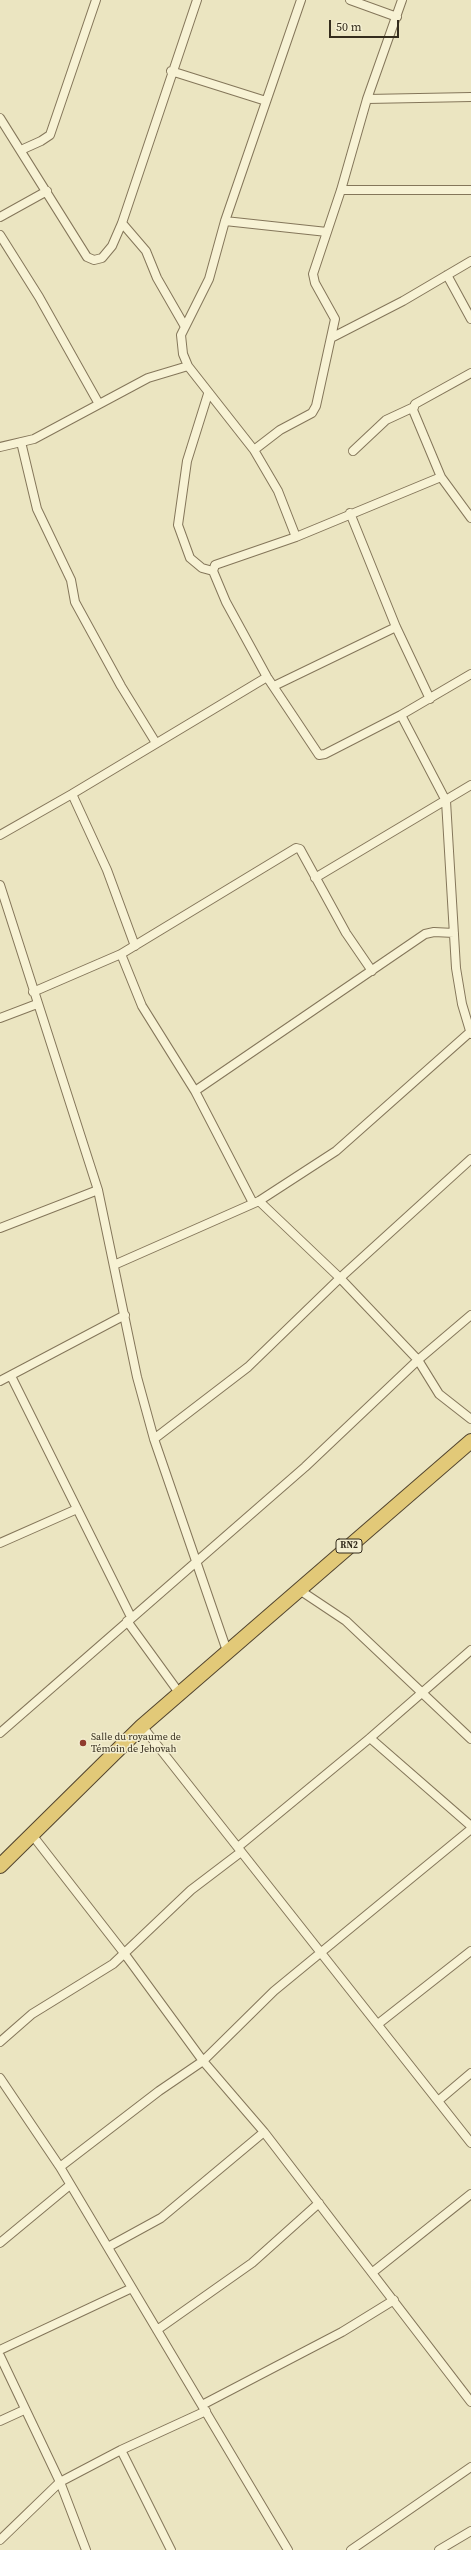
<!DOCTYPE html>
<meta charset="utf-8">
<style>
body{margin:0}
#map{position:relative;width:471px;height:2550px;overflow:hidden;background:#ebe5c1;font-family:"Source Serif 4",serif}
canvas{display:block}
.scale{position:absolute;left:329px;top:20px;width:70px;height:18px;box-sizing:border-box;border:2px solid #342c1d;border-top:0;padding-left:5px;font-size:12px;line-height:14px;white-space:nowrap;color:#342c1d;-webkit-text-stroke:3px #f3eed0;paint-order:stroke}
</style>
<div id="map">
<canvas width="471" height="2550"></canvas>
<div class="scale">50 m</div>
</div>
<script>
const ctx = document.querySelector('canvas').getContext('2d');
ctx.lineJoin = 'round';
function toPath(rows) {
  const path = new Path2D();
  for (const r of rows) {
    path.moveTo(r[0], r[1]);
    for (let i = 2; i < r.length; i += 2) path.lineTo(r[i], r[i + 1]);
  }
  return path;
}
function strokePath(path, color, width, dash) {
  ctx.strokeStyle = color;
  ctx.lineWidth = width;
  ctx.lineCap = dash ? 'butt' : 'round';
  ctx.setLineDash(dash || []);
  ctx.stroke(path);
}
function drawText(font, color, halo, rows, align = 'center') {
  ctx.font = font + ' "Source Serif 4",serif';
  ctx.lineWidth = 3;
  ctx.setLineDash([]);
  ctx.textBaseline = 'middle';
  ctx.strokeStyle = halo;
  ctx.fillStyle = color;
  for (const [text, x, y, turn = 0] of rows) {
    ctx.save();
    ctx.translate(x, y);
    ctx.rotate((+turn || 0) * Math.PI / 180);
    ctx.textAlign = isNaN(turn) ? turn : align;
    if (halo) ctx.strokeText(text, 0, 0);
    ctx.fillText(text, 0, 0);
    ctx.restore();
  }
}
const minor = toPath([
 [350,0,397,17],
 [171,71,266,101],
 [367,99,402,0],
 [0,118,87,257,94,260,102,258,112,246,122,223,197,0],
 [21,150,41,141,50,135,96,0],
 [341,190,471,190],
 [0,217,47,191],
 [225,221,327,232],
 [122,223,146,251,157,278,184,325],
 [0,235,39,297,99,404],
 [447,275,471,319],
 [331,338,403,301,471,261],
 [188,366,254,450,278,491,296,537],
 [471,373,415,404,413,410,441,477,471,518],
 [208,394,187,461,178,525,190,558,202,568,213,571],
 [21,442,37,509,71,580,75,602,121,686,156,743],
 [0,447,34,439,148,378,188,366,183,354,181,335,209,279,225,221,301,0],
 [254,450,280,430,312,413,316,406,335,319,315,283,313,274,341,190,367,99,471,97],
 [353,451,386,420,414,407],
 [441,477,296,537,215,565,213,571,226,602,267,677,319,755,325,754,401,715,471,674],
 [350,513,396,627,430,699],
 [274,686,396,627],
 [401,715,446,801,456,968,462,1004,471,1034],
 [72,794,107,870,135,946],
 [0,835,72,794,267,677],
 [315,878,471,785],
 [0,885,98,1190,137,1377,154,1439,227,1651],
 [121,954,142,1006,195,1091,253,1203],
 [33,992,121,954,296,848,300,849,346,933,372,971],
 [0,1018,37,1004],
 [195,1091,425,934,434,932,454,933],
 [259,1201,340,1278,418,1360,439,1394,471,1419],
 [0,1228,98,1190],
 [114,1265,259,1201,336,1151,469,1033],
 [11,1376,131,1617],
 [0,1381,125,1315],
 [154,1439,248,1367,340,1278,471,1159],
 [0,1543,77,1509],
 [298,1589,346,1621,471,1739],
 [127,1621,180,1694],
 [142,1726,471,2143],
 [0,1733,305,1467,418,1360,471,1315],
 [370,1738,471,1826],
 [33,1836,124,1953,203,2061,264,2132,471,2402],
 [238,1847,370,1738,471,1650],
 [378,2024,471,1951],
 [0,2042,32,2014,113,1964,191,1890,241,1852],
 [0,2078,60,2167,288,2550],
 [438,2101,471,2073],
 [60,2167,159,2091,203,2061,274,1991,471,1829],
 [0,2243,70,2185],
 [108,2247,161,2218,264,2132],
 [373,2272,471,2194],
 [157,2330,252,2263,319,2203],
 [0,2350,132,2288],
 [0,2356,60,2482,86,2550],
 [202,2405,342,2332,394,2300],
 [0,2421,24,2410],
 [121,2450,171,2550],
 [0,2540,60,2482,121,2450,206,2411],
 [351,2550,471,2467],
 [439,2550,471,2531]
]);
const trunk = toPath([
 [0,1866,142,1726,471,1441]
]);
strokePath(minor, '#84765a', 10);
strokePath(trunk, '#52442e', 16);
strokePath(minor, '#f7f2d4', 8);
strokePath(trunk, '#e2c978', 14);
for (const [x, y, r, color] of [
 [83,1743,4,"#903b2d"]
]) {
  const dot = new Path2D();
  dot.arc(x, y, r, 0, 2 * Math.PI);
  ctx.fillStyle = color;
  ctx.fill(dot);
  strokePath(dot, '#f3eed0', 1.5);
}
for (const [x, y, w] of [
 [349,1546,26]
]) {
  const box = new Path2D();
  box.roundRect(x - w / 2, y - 7, w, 14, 3);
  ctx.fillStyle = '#f3eed0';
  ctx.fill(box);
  strokePath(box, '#342c1d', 1);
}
drawText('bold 9px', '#342c1d', null, [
 ["RN2",349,1546]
]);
drawText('10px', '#342c1d', '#f3eed0', [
 ["Salle du royaume de",91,1737],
 ["Témoin de Jehovah",91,1749]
], 'left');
</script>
